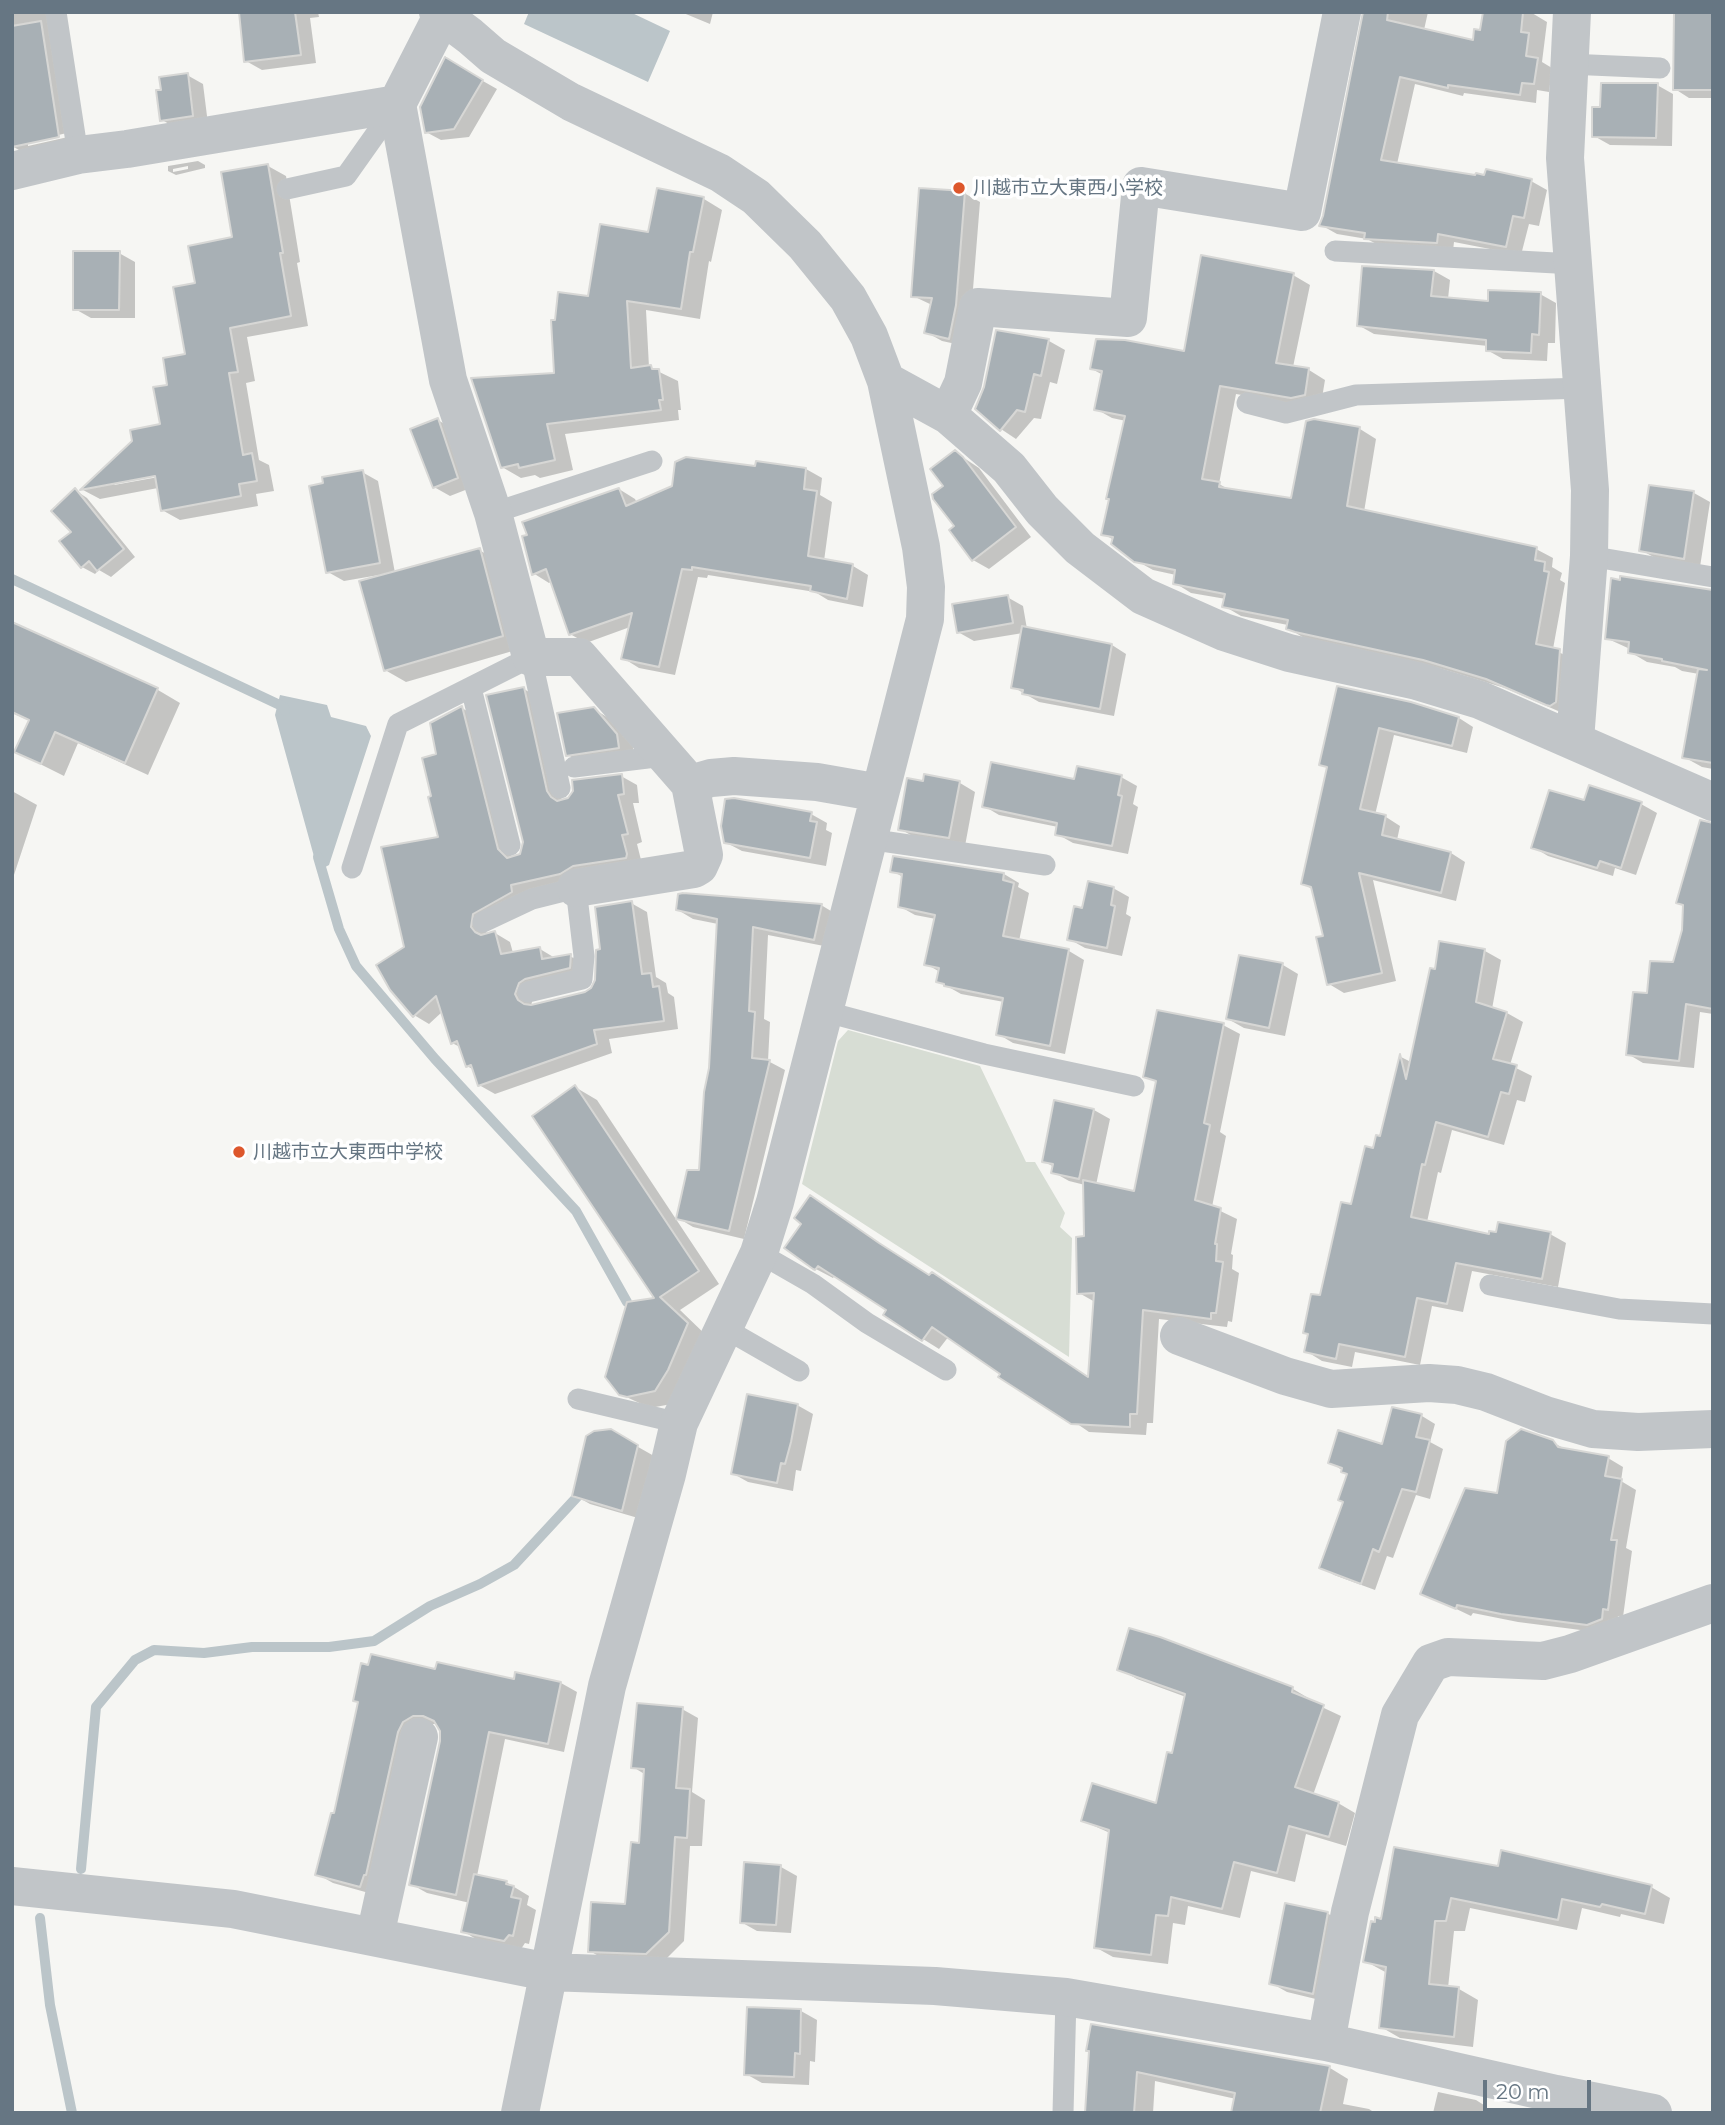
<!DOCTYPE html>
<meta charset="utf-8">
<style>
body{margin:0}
#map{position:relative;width:1725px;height:2125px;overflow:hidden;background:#f6f6f3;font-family:Montserrat,sans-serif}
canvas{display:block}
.frame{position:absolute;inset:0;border:14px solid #667683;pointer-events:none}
.scale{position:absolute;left:1483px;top:2080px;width:108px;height:32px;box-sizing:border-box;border:4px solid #667683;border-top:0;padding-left:9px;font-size:21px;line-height:24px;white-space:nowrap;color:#667683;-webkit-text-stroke:5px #fff;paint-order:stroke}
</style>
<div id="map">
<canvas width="1725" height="2125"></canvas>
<div class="frame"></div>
<div class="scale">20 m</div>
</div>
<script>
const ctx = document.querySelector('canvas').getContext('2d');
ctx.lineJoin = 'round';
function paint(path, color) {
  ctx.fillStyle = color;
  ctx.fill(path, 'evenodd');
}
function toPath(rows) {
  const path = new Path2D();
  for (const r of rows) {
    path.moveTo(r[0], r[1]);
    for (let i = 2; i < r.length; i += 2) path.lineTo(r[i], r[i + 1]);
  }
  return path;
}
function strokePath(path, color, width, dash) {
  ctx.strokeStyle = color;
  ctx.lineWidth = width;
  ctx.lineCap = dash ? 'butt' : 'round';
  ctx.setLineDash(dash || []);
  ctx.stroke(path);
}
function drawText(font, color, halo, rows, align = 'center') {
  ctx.font = font + ' Montserrat,"Noto Sans JP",sans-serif';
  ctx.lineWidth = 7;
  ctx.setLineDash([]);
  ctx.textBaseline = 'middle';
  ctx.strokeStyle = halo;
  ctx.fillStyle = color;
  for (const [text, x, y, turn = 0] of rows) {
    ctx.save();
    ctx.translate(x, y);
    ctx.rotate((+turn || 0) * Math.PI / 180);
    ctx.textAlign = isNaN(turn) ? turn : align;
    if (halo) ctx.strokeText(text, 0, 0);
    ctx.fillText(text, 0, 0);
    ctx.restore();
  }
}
paint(toPath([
 [848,1030,980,1066,1026,1162,1035,1162,1065,1213,1060,1227,1072,1238,1069,1357,802,1184,838,1041]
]), '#d7ddd4');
paint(toPath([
 [529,12,630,12,670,31,648,82,524,24],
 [280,695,327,705,331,717,366,726,371,736,329,865,318,871,275,715]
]), '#bbc5c9');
paint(toPath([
 [12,12,60,12,79,148,33,158,12,146],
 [67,133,68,137,28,146,28,142],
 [240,12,318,12,319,17,310,18,316,63,262,70,246,61],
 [681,12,713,12,710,24],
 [1365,12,1428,12,1424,30,1474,42,1482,32,1485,12,1532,13,1547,22,1542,62,1552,68,1549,92,1537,90,1536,103,1464,93,1463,96,1415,84,1397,164,1477,177,1531,181,1547,190,1539,226,1529,224,1521,255,1454,242,1453,251,1382,247,1367,239,1337,234,1321,225],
 [1713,12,1713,98,1689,98,1675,89],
 [446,60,497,89,469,137,441,140,426,132],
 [187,75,203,84,208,124,178,129,162,120],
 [1657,85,1673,94,1672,146,1610,145,1594,136,1602,109],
 [198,161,205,165,205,168,176,175,168,171,168,166],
 [188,166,188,169,173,172,173,169],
 [268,166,286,176,300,262,297,263,308,326,247,337,255,381,246,383,259,460,269,465,274,491,256,494,258,506,180,520,162,510,158,488,100,499,83,490,134,442,162,426,169,386,187,356,197,284,234,239],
 [163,472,164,476,114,485,118,481],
 [964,193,980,202,971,314,965,346,942,341,926,332,932,305,913,296],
 [704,199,722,210,711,262,709,261,700,319,646,310,649,367,678,381,681,410,678,410,679,420,565,434,573,470,540,478,535,475,521,478,502,467,556,375,589,298,650,234],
 [119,253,135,262,135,318,91,318,75,309],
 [1434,271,1450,280,1448,299,1490,302,1540,294,1556,303,1555,343,1548,343,1547,361,1503,359,1487,350,1488,346,1374,334,1358,325],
 [1293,275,1310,285,1293,367,1309,370,1325,380,1321,404,1309,407,1236,394,1219,484,1230,490,1292,500,1314,421,1360,429,1376,439,1364,512,1536,549,1553,558,1552,567,1562,573,1560,580,1565,583,1553,649,1576,661,1565,714,1505,688,1442,669,1304,638,1288,628,1288,625,1241,616,1224,606,1226,599,1191,593,1175,583,1176,575,1153,570,1135,560,1114,540,1103,534,1126,421,1112,418,1096,409,1103,375,1092,369,1185,353],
 [997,332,1049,341,1065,350,1057,384,1050,382,1041,419,1034,418,1016,439,1001,429],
 [438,420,454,430,473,487,450,496,434,487],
 [955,452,979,468,1031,537,989,569,973,560,957,527,945,486],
 [757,463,806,469,822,478,820,495,832,502,824,561,853,566,868,575,863,607,828,600,815,592,708,575,707,578,698,577,675,675,639,668,623,658,630,627,586,643,570,634,552,581,549,583,533,573,619,489,635,499,637,503,757,468],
 [362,472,378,481,395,573,479,550,501,562,523,648,406,682,385,670,379,575,344,581,328,572],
 [1650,487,1694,493,1710,502,1700,567,1657,559,1641,550],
 [75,490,87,498,135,557,111,577,99,570,95,574,82,567,73,532],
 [1713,591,1713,769,1702,767,1684,757,1699,674,1682,671,1675,667,1647,662,1630,652,1630,649,1606,638],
 [1007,597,1023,606,1027,629,1112,645,1126,654,1114,716,1039,702,1013,687,1023,633,974,641,958,632],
 [12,624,158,690,180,703,148,775,78,743,64,776,16,752,30,721,12,713],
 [1339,688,1459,718,1473,727,1467,753,1394,735,1375,815,1386,817,1400,826,1397,840,1451,853,1465,862,1456,901,1373,880,1396,981,1344,993,1329,984,1326,937,1314,890,1303,884,1329,769,1321,764],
 [524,689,539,698,562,801,621,776,637,785,639,803,633,803,642,842,637,844,642,864,488,923,486,935,495,933,510,942,513,953,540,949,555,958,570,956,585,965,534,991,531,1007,586,993,593,989,597,981,602,950,631,903,647,912,656,977,666,983,668,993,674,997,678,1029,609,1039,612,1053,495,1094,479,1085,474,1070,467,1066,460,1047,452,1043,442,1012,429,1024,414,1015,406,947,440,838,433,798,439,755,462,708,477,717,512,858,521,855,525,842],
 [594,709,610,719,633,745,634,757,584,765,568,755],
 [1121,777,1137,786,1133,804,1138,807,1128,854,1073,843,1057,834,1058,827,999,815,984,806,1075,782],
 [960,783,975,792,965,846,916,838,900,829],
 [12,791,37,805,12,881],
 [1585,803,1641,804,1657,813,1636,875,1615,868,1613,876,1548,856,1533,847],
 [811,814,827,823,826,830,832,833,826,866,742,851,725,842],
 [1713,838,1713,1014,1700,1012,1694,1068,1643,1063,1628,1054,1648,995,1674,964,1684,931,1685,906,1678,902],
 [892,871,1004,874,1019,883,1018,887,1029,893,1019,941,1069,951,1084,960,1065,1054,1013,1043,998,1034,1004,1002,961,994,938,981,940,972,926,964,936,919,915,915,899,906,903,877],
 [1113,888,1129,897,1126,914,1131,917,1122,956,1085,948,1069,939,1084,910],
 [821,905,836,914,829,947,768,935,764,1019,770,1022,768,1061,785,1070,744,1239,693,1227,678,1218,701,1171,711,1068,718,924,693,919,678,910],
 [1485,951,1501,960,1492,1009,1507,1013,1523,1022,1510,1065,1532,1076,1525,1102,1517,1100,1504,1145,1452,1130,1441,1173,1438,1172,1427,1222,1490,1236,1550,1234,1566,1243,1558,1287,1472,1271,1463,1312,1432,1306,1420,1365,1355,1352,1352,1367,1322,1361,1306,1351,1309,1335,1305,1332,1321,1297,1374,1150,1381,1138,1401,1057,1411,1062,1436,971],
 [1283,965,1298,974,1285,1036,1244,1028,1228,1019],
 [1223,1025,1240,1034,1220,1132,1226,1136,1212,1207,1237,1219,1231,1254,1233,1255,1232,1269,1239,1273,1232,1322,1228,1321,1227,1327,1159,1319,1153,1423,1147,1423,1146,1435,1089,1432,949,1336,939,1349,923,1339,889,1309,835,1275,833,1278,814,1268,804,1224,811,1197,896,1255,1090,1378,1095,1302,1079,1293,1086,1238,1085,1185,1069,1181,1053,1172,1054,1167,1043,1161,1055,1103,1094,1110,1110,1119,1096,1185,1135,1193,1158,1083,1145,1076],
 [575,1087,597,1100,719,1284,680,1310,708,1337,677,1403,650,1408,620,1394,657,1299],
 [797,1405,813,1414,801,1471,796,1470,793,1491,748,1482,732,1473],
 [1393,1409,1422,1416,1435,1424,1430,1442,1443,1449,1430,1499,1416,1495,1393,1558,1387,1556,1375,1590,1334,1575,1321,1567,1345,1502,1349,1475,1330,1462,1384,1446],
 [610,1431,654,1456,638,1518,590,1504,574,1495],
 [1552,1442,1569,1451,1608,1458,1623,1467,1621,1481,1636,1490,1626,1548,1632,1551,1623,1617,1618,1616,1617,1628,1604,1633,1518,1622,1473,1613,1471,1616,1423,1593,1499,1495],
 [1160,1639,1293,1689,1310,1699,1309,1701,1341,1716,1313,1795,1338,1803,1355,1813,1346,1846,1306,1834,1295,1882,1251,1871,1240,1918,1188,1906,1185,1925,1173,1923,1168,1964,1113,1957,1095,1947,1110,1833,1083,1821,1157,1805,1173,1755,1186,1697,1137,1679,1119,1669],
 [437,1671,515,1681,561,1683,577,1692,564,1752,505,1739,477,1876,506,1882,529,1896,527,1905,536,1910,529,1944,525,1943,521,1949,479,1941,463,1931,470,1903,427,1893,411,1884,442,1741,442,1731,438,1724,430,1724,376,1895,333,1883,317,1874,336,1815],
 [682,1709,698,1718,692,1792,705,1800,702,1846,690,1846,684,1941,663,1962,605,1960,590,1951,627,1905,641,1845,646,1775,633,1767],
 [781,1867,797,1876,791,1933,757,1931,741,1922],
 [1499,1868,1651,1887,1670,1898,1664,1924,1621,1914,1620,1917,1582,1908,1577,1930,1470,1908,1465,1931,1454,1931,1448,1988,1459,1989,1478,2000,1473,2047,1400,2038,1381,2027,1387,1973,1365,1961,1382,1921],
 [1327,1913,1343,1923,1328,2002,1287,1992,1271,1983],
 [748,2009,801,2011,817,2020,815,2062,810,2061,809,2085,762,2083,746,2074],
 [1092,2026,1330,2068,1348,2079,1343,2104,1369,2109,1375,2113,1233,2113,1236,2099,1155,2081,1153,2113,1087,2113],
 [1438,2092,1476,2100,1487,2107,1486,2113,1433,2113]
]), '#0003');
strokePath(toPath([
 [12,579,284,707,285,711],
 [318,857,339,929,356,966,435,1059,576,1211,627,1302],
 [81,1869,96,1707,135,1660,154,1650,204,1653,252,1647,329,1647,374,1641,430,1606,480,1584,514,1565,577,1497],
 [40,1918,50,2005,72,2113]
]), '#bbc5c9', 10);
const building = toPath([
 [239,12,295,12,301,55,244,62,239,12],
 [1363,12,1388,12,1387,20,1473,40,1474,29,1480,30,1483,12,1523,12,1521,32,1529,33,1526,56,1538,58,1534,84,1522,83,1520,95,1448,85,1448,88,1400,77,1381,160,1475,175,1476,173,1484,175,1486,169,1532,179,1524,218,1513,216,1506,247,1438,234,1437,243,1364,239,1365,233,1319,226,1323,216,1363,12],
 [1674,12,1713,12,1713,90,1673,90,1674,12],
 [41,21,59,137,12,147,12,26,41,21],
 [445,57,483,80,454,129,425,133,420,107,445,57],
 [188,73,193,116,160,121,156,90,161,90,159,77,188,73],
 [1601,83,1658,83,1656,138,1592,137,1592,107,1600,107,1601,83],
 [268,164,283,253,280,253,291,316,230,328,238,372,229,373,243,455,252,453,257,481,239,484,241,496,161,511,155,476,80,490,132,441,130,430,160,424,153,387,167,385,163,358,185,354,173,287,195,283,188,246,232,237,221,172,268,164],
 [657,188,704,197,693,252,690,252,681,309,627,301,631,368,651,365,652,369,659,369,663,400,659,400,661,410,547,424,555,460,519,468,518,464,501,468,471,378,554,373,551,320,555,320,558,292,588,296,600,224,648,232,657,188],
 [919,188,965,191,956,305,949,339,924,333,932,298,911,297,919,188],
 [73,251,120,251,119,310,73,310,73,251],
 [1201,255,1294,273,1276,363,1309,368,1305,395,1291,398,1220,386,1202,479,1220,482,1219,487,1291,498,1306,421,1314,419,1360,427,1347,506,1537,547,1535,560,1545,562,1544,571,1549,572,1536,644,1560,649,1556,702,1550,706,1546,705,1486,679,1423,660,1295,632,1286,629,1288,620,1222,607,1225,594,1173,584,1175,570,1134,562,1111,544,1113,537,1101,535,1109,499,1106,499,1125,416,1094,410,1102,371,1090,369,1096,339,1125,340,1184,351,1201,255],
 [1362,266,1434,270,1431,296,1488,301,1488,290,1541,292,1539,335,1532,334,1531,353,1486,351,1486,340,1357,326,1362,266],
 [996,330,1049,339,1041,376,1034,374,1025,412,1017,410,1000,431,975,409,984,387,996,330],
 [438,418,458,478,433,488,410,429,438,418],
 [955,450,963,457,1016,527,972,561,949,530,954,526,933,499,932,494,943,486,930,469,955,450],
 [686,457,755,466,756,461,806,468,804,489,817,491,808,556,853,564,847,599,810,591,811,586,692,567,692,570,682,569,659,667,621,659,632,613,569,635,546,569,532,575,522,536,527,535,522,522,619,488,626,506,672,486,675,462,686,457],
 [363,470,380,563,326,573,309,486,323,483,322,477,363,470],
 [1649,485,1694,491,1684,559,1639,551,1649,485],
 [75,488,124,549,97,571,89,561,81,568,59,541,71,532,51,511,75,488],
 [480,548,503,636,384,671,359,581,480,548],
 [1620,576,1713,590,1713,763,1682,758,1698,669,1707,670,1662,661,1662,659,1628,653,1629,642,1605,639,1611,578,1620,580,1620,576],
 [1008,595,1013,623,957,633,952,604,1008,595],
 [12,622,158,688,125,763,55,732,41,764,14,752,29,720,12,712,12,622],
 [1022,626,1112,644,1100,709,1022,694,1023,690,1011,688,1022,626],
 [1337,686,1411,702,1459,717,1452,746,1379,728,1360,809,1386,815,1382,835,1451,852,1441,893,1359,873,1382,973,1327,985,1316,937,1323,936,1311,887,1301,884,1327,767,1319,765,1337,686],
 [524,687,547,791,551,797,557,801,568,798,573,791,572,780,622,774,624,794,618,795,628,834,622,835,627,854,626,858,573,866,560,874,511,885,512,892,473,914,471,927,475,932,481,935,495,931,501,954,540,947,542,959,571,954,570,968,525,979,519,983,515,994,518,1000,524,1004,531,1005,585,992,591,988,595,980,596,950,600,949,595,907,632,901,642,974,651,973,653,987,659,986,664,1021,594,1030,597,1044,478,1086,471,1065,466,1067,457,1041,451,1044,436,996,413,1017,390,990,376,965,404,947,381,847,438,837,428,797,431,796,422,758,436,754,430,723,462,706,498,849,507,858,520,854,523,842,486,695,524,687],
 [594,707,617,734,619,748,566,756,557,713,594,707],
 [991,762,1074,779,1077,766,1122,775,1118,795,1122,796,1112,846,1055,835,1057,823,982,807,991,762],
 [924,774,960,781,949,838,898,830,907,778,923,781,924,774],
 [1589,785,1642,802,1621,868,1600,861,1597,868,1531,848,1549,790,1584,800,1589,785],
 [734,798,812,812,810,821,817,822,810,858,724,843,721,826,725,799,734,798],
 [1700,820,1713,823,1713,1009,1686,1004,1679,1061,1626,1055,1633,992,1647,993,1650,961,1673,962,1682,930,1683,905,1676,903,1700,820],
 [893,856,1004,873,1003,880,1014,883,1003,936,1069,949,1050,1046,996,1035,1003,998,944,986,944,984,936,982,939,968,924,965,935,915,898,907,902,874,890,872,893,856],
 [1088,881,1114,887,1111,905,1115,906,1107,948,1067,940,1074,906,1082,908,1088,881],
 [683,893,822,904,814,940,753,927,749,1011,755,1012,752,1058,770,1060,729,1231,676,1219,687,1170,699,1170,704,1092,709,1068,717,919,676,910,678,894,683,893],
 [1439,941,1485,949,1476,1002,1507,1012,1493,1059,1517,1065,1509,1094,1501,1092,1488,1137,1436,1122,1425,1165,1422,1164,1411,1217,1489,1234,1489,1231,1496,1232,1498,1222,1551,1232,1542,1279,1456,1263,1447,1304,1417,1298,1405,1357,1339,1344,1336,1359,1304,1352,1308,1334,1303,1333,1311,1294,1320,1295,1341,1202,1351,1204,1365,1146,1373,1148,1376,1135,1380,1136,1400,1054,1406,1079,1430,968,1435,969,1439,941],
 [1239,955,1283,963,1269,1028,1226,1019,1239,955],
 [1157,1010,1224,1023,1204,1123,1210,1125,1195,1200,1221,1208,1215,1244,1217,1244,1216,1261,1223,1262,1216,1313,1211,1313,1211,1319,1143,1310,1137,1414,1130,1414,1130,1427,1071,1424,998,1377,1000,1374,932,1327,922,1341,883,1315,886,1310,818,1266,815,1270,813,1269,784,1248,801,1224,794,1218,810,1195,879,1243,929,1275,932,1272,1088,1377,1094,1293,1077,1294,1076,1237,1084,1236,1083,1180,1134,1191,1156,1081,1143,1077,1157,1010],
 [575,1085,699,1271,660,1297,688,1323,668,1370,655,1391,627,1397,619,1395,605,1377,627,1302,654,1298,532,1116,575,1085],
 [1054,1100,1094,1109,1079,1179,1051,1173,1053,1164,1042,1162,1054,1100],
 [747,1394,798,1404,791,1442,785,1464,781,1463,777,1483,731,1474,747,1394],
 [1392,1407,1422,1414,1416,1437,1430,1440,1416,1492,1402,1489,1379,1552,1373,1549,1361,1584,1319,1568,1343,1502,1338,1500,1347,1474,1341,1472,1342,1468,1328,1463,1338,1430,1382,1444,1392,1407],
 [611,1429,638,1445,622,1511,572,1496,586,1436,594,1431,611,1429],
 [1521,1429,1553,1440,1558,1447,1609,1456,1605,1476,1622,1479,1611,1540,1617,1540,1608,1610,1603,1609,1602,1619,1587,1625,1501,1614,1457,1605,1456,1609,1420,1594,1465,1488,1497,1493,1506,1441,1521,1429],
 [1129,1628,1160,1637,1293,1687,1292,1692,1324,1705,1295,1787,1339,1802,1329,1837,1289,1826,1277,1873,1234,1862,1222,1909,1171,1897,1168,1916,1156,1915,1151,1955,1094,1948,1109,1830,1081,1821,1092,1783,1156,1803,1167,1752,1172,1753,1185,1694,1117,1670,1129,1628],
 [371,1654,435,1669,437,1662,514,1679,515,1672,561,1682,548,1744,489,1732,456,1895,409,1885,440,1741,440,1731,434,1721,423,1716,413,1716,403,1722,398,1732,366,1875,364,1875,360,1887,315,1875,331,1813,334,1813,358,1702,353,1701,361,1663,368,1665,371,1654],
 [637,1703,683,1707,676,1788,690,1789,687,1838,675,1837,669,1932,646,1954,588,1952,591,1902,625,1904,631,1842,639,1843,644,1769,631,1768,637,1703],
 [1394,1847,1498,1866,1501,1850,1652,1885,1645,1914,1602,1904,1600,1907,1562,1899,1558,1920,1451,1898,1446,1921,1435,1921,1429,1984,1459,1987,1454,2037,1379,2028,1386,1967,1363,1962,1371,1921,1375,1922,1375,1917,1381,1919,1394,1847],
 [744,1862,781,1865,776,1925,740,1923,744,1862],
 [474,1874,507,1881,506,1884,514,1886,511,1897,521,1899,513,1936,509,1935,504,1941,461,1932,474,1874],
 [1285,1903,1328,1912,1313,1994,1269,1984,1285,1903],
 [747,2007,801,2009,800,2054,795,2053,794,2077,744,2075,747,2007],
 [1091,2024,1330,2066,1320,2113,1231,2113,1235,2093,1137,2072,1134,2113,1085,2113,1089,2051,1086,2051,1091,2024]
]);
paint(building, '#a8b0b5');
strokePath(building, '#d7d7d5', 2);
strokePath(toPath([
 [56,12,78,155],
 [1568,64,1660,68],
 [287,189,346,176,397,104],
 [1335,251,1574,264],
 [1247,403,1286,413,1356,395,1584,388],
 [493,513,652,461],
 [1589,556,1713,577],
 [471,688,510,845],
 [574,767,664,756],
 [868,839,1045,865],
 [352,868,398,724,531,657,560,788],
 [483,922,532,899,576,888,584,956,582,979,528,992],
 [823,1011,984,1054,1134,1086],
 [759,1253,813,1284,867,1323,946,1370],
 [1490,1285,1619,1309,1713,1314],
 [724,1328,799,1371],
 [578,1399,679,1423],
 [1063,2113,1066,1997]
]), '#c1c5c8', 21);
strokePath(toPath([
 [438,12,470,36,493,56,571,102,720,173,756,197,805,245,848,298,869,336,886,381,921,547,926,587,925,619,775,1202,759,1253,679,1423,667,1474,607,1686,520,2113],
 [1572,12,1565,158,1590,490,1589,556,1575,740],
 [442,16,397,104,448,380,493,513,531,657,579,657,690,784,704,855,699,866,694,869,576,888],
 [12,171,78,155,127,149,397,104],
 [886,381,948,415,1009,468,1042,510,1080,548,1143,596,1224,632,1289,653,1417,681,1480,700,1713,802],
 [948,415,963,383,978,307,1128,318,1141,186,1302,212,1342,12],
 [690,784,711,778,734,776,817,782,880,793],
 [1179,1336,1285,1376,1331,1389,1429,1383,1457,1385,1486,1392,1545,1415,1593,1429,1638,1432,1713,1429],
 [12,1886,233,1909,548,1972,935,1986,1066,1997,1326,2042,1556,2094,1653,2113],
 [375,1936,419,1737],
 [1326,2042,1350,1912,1400,1715,1431,1663,1448,1657,1543,1661,1570,1654,1713,1603]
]), '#c1c5c8', 38);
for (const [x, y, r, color] of [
 [959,188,7,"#dd572c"],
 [239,1152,7,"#dd572c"]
]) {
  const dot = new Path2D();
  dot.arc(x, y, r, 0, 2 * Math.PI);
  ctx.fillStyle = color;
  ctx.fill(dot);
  strokePath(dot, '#fff', 2.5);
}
drawText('19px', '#667683', '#fff', [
 ["川越市立大東西小学校",973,188],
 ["川越市立大東西中学校",253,1152]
], 'left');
</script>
